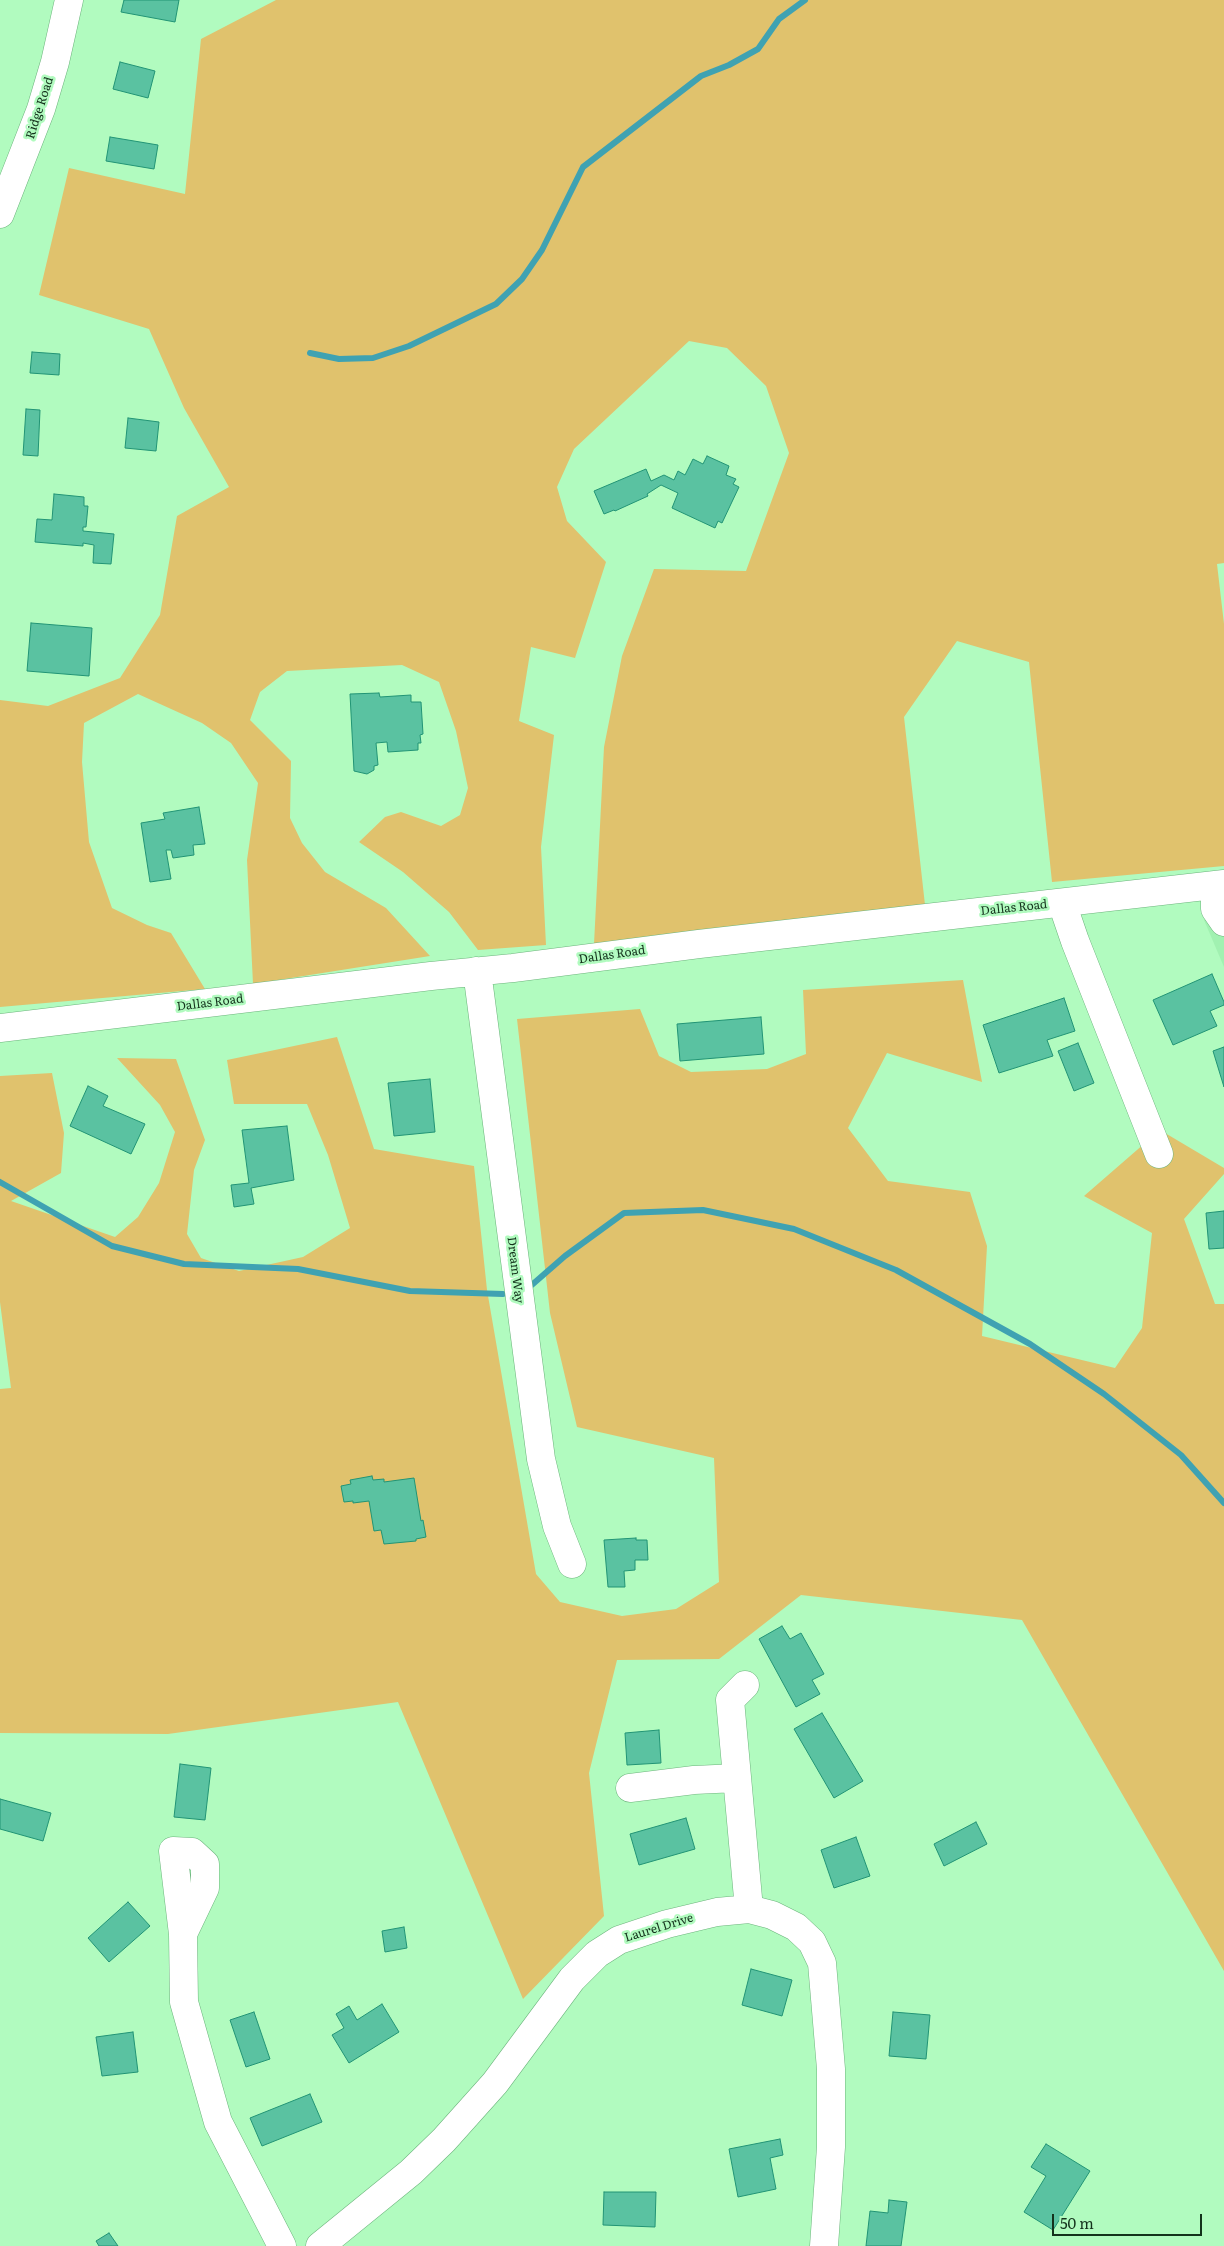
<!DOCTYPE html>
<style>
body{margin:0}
#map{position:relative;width:1224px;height:2246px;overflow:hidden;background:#b1fbbf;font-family:Literata,serif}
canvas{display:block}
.scale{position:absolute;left:1052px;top:2214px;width:150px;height:22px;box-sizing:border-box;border:2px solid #14321c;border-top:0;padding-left:6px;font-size:15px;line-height:18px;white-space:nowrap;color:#14321c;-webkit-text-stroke:4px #b1fbbf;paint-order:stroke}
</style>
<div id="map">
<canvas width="1224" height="2246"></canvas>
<div class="scale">50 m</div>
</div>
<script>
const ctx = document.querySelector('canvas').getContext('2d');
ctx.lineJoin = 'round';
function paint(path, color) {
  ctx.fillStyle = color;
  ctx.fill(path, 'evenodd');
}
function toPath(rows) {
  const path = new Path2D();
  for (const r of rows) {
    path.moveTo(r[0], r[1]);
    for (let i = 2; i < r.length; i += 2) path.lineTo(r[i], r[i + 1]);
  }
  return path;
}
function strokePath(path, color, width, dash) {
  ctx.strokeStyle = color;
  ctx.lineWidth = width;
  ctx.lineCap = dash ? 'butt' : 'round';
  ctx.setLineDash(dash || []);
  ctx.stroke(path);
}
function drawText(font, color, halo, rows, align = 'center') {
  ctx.font = font + ' Literata,serif';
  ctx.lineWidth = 5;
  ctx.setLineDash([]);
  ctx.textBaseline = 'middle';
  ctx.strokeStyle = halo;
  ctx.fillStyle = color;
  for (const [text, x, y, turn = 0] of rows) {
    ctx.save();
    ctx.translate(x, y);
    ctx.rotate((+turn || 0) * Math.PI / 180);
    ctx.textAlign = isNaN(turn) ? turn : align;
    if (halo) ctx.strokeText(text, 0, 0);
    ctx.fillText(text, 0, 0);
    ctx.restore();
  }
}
paint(toPath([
 [1224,918,1224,967,1204,920]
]), '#a1f1b1');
paint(toPath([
 [276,0,1224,0,1224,563,1217,564,1224,624,1224,866,1052,882,1029,662,957,641,904,717,925,905,594,944,604,747,622,656,654,569,746,571,789,453,766,386,727,348,689,341,574,449,557,487,567,521,606,562,575,658,531,647,519,721,554,735,541,847,546,945,478,950,449,912,403,872,359,842,385,817,401,812,441,826,460,815,468,788,456,731,439,682,402,665,287,671,260,692,250,720,291,761,290,818,302,843,325,872,386,908,430,956,253,984,247,860,258,783,231,743,202,723,138,694,84,723,82,762,89,842,112,908,147,925,171,933,205,989,0,1007,0,700,48,706,120,678,160,615,177,516,229,487,184,408,149,329,39,295,69,168,185,194,201,39],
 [963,980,982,1082,887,1053,848,1128,888,1181,970,1192,987,1246,982,1336,1115,1368,1142,1328,1152,1233,1084,1196,1160,1130,1224,1168,1224,1174,1184,1219,1215,1304,1224,1304,1224,1971,1022,1620,801,1595,719,1659,617,1660,589,1773,604,1916,523,1999,398,1702,168,1734,0,1733,0,1389,11,1388,0,1302,0,1076,52,1073,64,1133,61,1173,11,1201,115,1237,138,1217,159,1183,175,1132,160,1105,117,1058,176,1059,205,1140,194,1170,187,1234,201,1258,239,1271,303,1257,350,1228,328,1155,307,1104,234,1104,227,1060,337,1037,374,1149,474,1166,487,1290,536,1574,560,1602,622,1616,676,1609,719,1582,714,1458,577,1427,550,1313,517,1019,640,1009,659,1056,691,1072,767,1069,806,1054,803,990]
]), '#e0c26d');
strokePath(toPath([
 [310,353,339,359,373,358,409,346,496,304,522,279,542,250,583,167,701,76,729,65,758,49,779,19,805,0],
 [0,1182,112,1246,184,1264,298,1269,410,1291,503,1294],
 [526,1290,565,1256,624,1213,703,1210,794,1229,896,1270,1030,1344,1104,1394,1181,1455,1224,1503]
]), '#3fa2b2', 6);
const building = toPath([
 [124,0,179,0,175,22,121,12,124,0],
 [120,62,155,71,148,98,113,89,120,62],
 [110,137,158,145,154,169,106,161,110,137],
 [32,352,60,354,59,375,30,373,32,352],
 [26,409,40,410,38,456,23,455,26,409],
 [128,418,159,422,156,451,125,448,128,418],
 [707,456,729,466,726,475,736,479,733,484,739,487,722,523,718,521,715,528,672,508,678,493,661,485,647,494,648,496,615,511,614,510,604,514,594,491,646,469,651,481,664,475,674,480,678,471,685,475,693,459,703,464,707,456],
 [54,494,84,497,84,506,88,506,86,527,83,527,83,531,114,534,111,564,93,563,94,545,83,543,83,546,35,542,37,519,52,520,54,494],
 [31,623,92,628,89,676,27,671,31,623],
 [379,693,380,697,411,695,411,702,421,702,423,734,420,735,421,743,418,743,418,750,388,752,387,742,376,743,378,765,374,766,374,770,367,774,354,771,350,694,379,693],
 [199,807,205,844,193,845,194,855,173,858,171,850,166,850,171,879,150,882,141,823,165,819,163,813,199,807],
 [1212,974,1224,1002,1224,1005,1210,1011,1217,1026,1173,1045,1153,1000,1212,974],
 [1064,998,1075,1031,1047,1040,1053,1056,999,1073,983,1025,1064,998],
 [761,1017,764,1054,680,1061,677,1024,761,1017],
 [1078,1043,1094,1083,1074,1091,1058,1051,1078,1043],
 [1224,1047,1224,1087,1213,1051,1224,1047],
 [430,1079,435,1132,394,1136,388,1083,430,1079],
 [88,1086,108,1096,103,1106,145,1124,131,1154,70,1126,88,1086],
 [287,1126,294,1180,251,1188,254,1204,234,1207,231,1185,249,1183,242,1130,287,1126],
 [1224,1211,1224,1248,1209,1249,1206,1213,1224,1211],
 [372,1476,373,1480,384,1479,384,1482,414,1478,421,1521,423,1520,426,1537,416,1539,416,1541,384,1544,381,1530,374,1531,369,1501,353,1503,353,1501,344,1502,341,1486,351,1484,350,1480,372,1476],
 [636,1538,636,1540,647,1540,648,1560,635,1560,635,1570,624,1571,625,1587,608,1587,604,1540,636,1538],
 [782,1626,790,1639,801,1633,824,1674,812,1680,820,1694,796,1707,759,1639,782,1626],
 [822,1713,863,1781,834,1798,794,1729,822,1713],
 [659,1730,661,1763,627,1765,625,1733,659,1730],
 [180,1764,211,1768,205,1820,174,1817,180,1764],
 [0,1799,51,1813,43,1841,0,1829,0,1799],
 [686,1818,695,1849,639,1865,630,1834,686,1818],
 [976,1822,987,1844,944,1866,934,1844,976,1822],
 [856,1837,870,1876,834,1888,821,1850,856,1837],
 [128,1902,150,1926,109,1962,88,1938,128,1902],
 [404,1927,407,1948,385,1952,382,1931,404,1927],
 [751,1969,792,1980,782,2016,742,2005,751,1969],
 [382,2004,399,2032,349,2063,332,2035,344,2028,336,2014,349,2006,357,2020,382,2004],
 [254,2012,270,2059,246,2067,230,2020,254,2012],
 [893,2012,930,2015,926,2059,889,2056,893,2012],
 [133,2032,138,2072,102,2076,96,2037,133,2032],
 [310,2094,322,2122,262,2146,250,2118,310,2094],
 [780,2139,783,2155,770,2158,776,2189,738,2197,729,2149,780,2139],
 [1046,2144,1090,2171,1053,2230,1024,2212,1046,2176,1031,2167,1046,2144],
 [604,2192,656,2192,655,2227,603,2225,604,2192],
 [889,2200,907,2202,901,2246,866,2246,870,2211,888,2213,889,2200],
 [109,2233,118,2246,99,2246,96,2241,109,2233]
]);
paint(building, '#5ac2a1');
strokePath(building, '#219475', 1);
const minor = toPath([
 [0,214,41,109,55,62,69,0],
 [1215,885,1215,909,1224,922],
 [1062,903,1075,941,1159,1154],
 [477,971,541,1459,557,1526,572,1564],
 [0,1028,431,976,513,968,699,944,1224,884],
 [745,1685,730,1700,749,1909],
 [630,1788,694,1780,737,1778],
 [183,1934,205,1888,205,1864,192,1852,173,1851,183,1934,184,2002,218,2122,282,2246],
 [320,2246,411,2172,444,2140,495,2083,572,1979,597,1954,619,1940,667,1924,717,1912,749,1909,772,1915,796,1927,812,1942,822,1963,831,2069,831,2147,824,2246]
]);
strokePath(minor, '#6cb47c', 29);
strokePath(minor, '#fff', 28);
drawText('12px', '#14321c', '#b1fbbf', [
 ["Ridge Road",40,108,-72],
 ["Dallas Road",1014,908,-6],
 ["Dallas Road",612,955,-8],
 ["Dallas Road",210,1003,-7],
 ["Dream Way",515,1270,83],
 ["Laurel Drive",659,1928,-17]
]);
</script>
